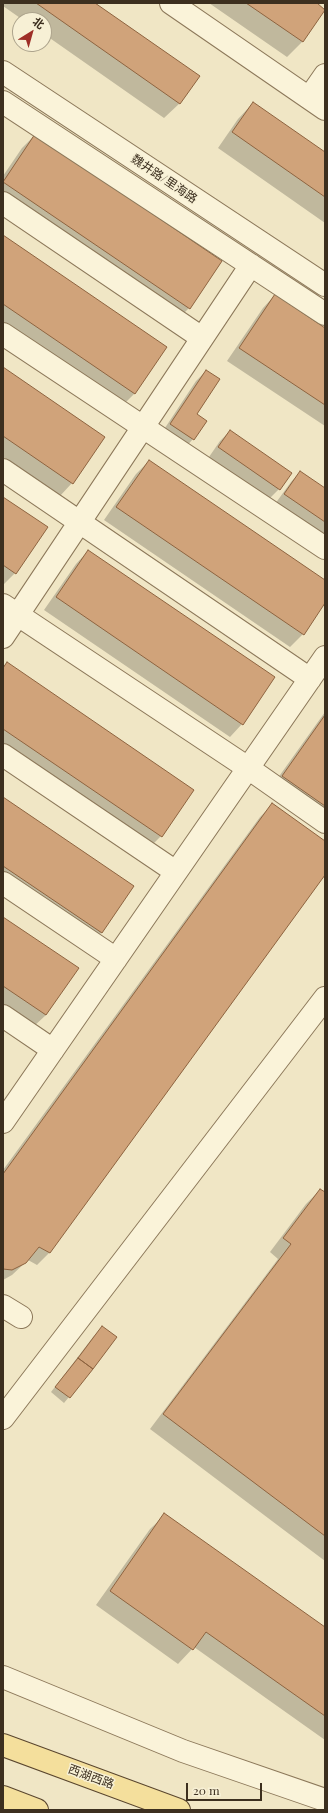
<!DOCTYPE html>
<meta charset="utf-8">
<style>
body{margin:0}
#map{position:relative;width:328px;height:1813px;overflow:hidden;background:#f0e6c5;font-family:"Playfair Display","Noto Sans SC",serif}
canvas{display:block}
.frame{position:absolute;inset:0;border:4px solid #3c2f1f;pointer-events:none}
.north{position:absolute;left:12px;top:12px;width:40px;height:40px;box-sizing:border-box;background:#f7f0d5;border:1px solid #aca38c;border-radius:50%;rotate:37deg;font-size:11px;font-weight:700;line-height:16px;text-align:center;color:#3c2f1f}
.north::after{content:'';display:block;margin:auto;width:14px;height:18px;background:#9e2f27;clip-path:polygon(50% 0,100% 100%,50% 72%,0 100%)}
.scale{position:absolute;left:186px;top:1783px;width:76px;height:18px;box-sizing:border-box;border:2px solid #3c2f1f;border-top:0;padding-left:5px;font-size:12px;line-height:14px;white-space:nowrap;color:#3c2f1f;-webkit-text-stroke:3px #f7f0d5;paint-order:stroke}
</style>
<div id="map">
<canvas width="328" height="1813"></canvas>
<div class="frame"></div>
<div class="north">北</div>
<div class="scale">20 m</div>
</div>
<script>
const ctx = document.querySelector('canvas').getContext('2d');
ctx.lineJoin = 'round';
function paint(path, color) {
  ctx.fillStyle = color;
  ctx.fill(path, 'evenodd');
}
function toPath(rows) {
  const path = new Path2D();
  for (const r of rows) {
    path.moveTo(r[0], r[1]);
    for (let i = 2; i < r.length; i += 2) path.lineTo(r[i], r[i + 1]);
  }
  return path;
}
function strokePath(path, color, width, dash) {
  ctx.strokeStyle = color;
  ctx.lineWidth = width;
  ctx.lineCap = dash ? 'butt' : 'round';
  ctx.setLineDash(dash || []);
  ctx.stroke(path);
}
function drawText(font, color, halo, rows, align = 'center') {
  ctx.font = font + ' "Playfair Display","Noto Sans SC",serif';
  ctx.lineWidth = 3;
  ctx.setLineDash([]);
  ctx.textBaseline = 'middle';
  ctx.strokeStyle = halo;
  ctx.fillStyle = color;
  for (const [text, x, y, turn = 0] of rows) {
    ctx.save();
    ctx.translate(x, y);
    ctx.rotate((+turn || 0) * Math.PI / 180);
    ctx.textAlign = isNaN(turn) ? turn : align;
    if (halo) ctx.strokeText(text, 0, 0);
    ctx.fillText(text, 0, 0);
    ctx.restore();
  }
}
paint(toPath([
 [3,3,94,3,180,103,164,118,44,34,44,20,23,20,3,6],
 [209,3,315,3,324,9,302,42,287,57],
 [253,103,325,153,325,223,218,148,238,119],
 [35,135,189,308,176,321,3,203,3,176,22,148],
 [3,236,166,347,134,394,122,406,3,325],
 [275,295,325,329,325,426,227,361,263,308],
 [3,369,72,483,60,496,3,457],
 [206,371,195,414,193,439,184,449,161,434,196,381],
 [230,431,279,489,269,499,209,457,220,441],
 [149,461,325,581,325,602,303,634,290,647,104,520,136,474],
 [300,472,325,490,325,538,275,504,291,482],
 [3,498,15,573,3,585],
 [88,551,242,724,230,737,44,610,76,564],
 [7,664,192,790,161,836,148,849,3,750,3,667],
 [325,712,325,828,270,789],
 [3,798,133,886,101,933,89,945,3,887],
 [273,804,325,842,325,873,49,1253,37,1265,28,1260,12,1275,3,1280,3,1170,260,817],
 [3,918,77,968,46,1015,33,1027,3,1007],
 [320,1190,325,1193,325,1561,150,1429,278,1259,270,1252,306,1204],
 [102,1327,92,1369,64,1403,51,1392,93,1337],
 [165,1515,325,1628,325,1740,194,1647,178,1664,96,1605,150,1529]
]), '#0003');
const building = toPath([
 [36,3,95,3,200,76,180,104,36,3],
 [246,3,317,3,325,10,303,42,246,3],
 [253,102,325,152,325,197,232,132,253,102],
 [35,134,222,261,190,309,3,182,35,134],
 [3,235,167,347,135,394,3,304,3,235],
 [275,294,325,328,325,405,239,348,275,294],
 [3,367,105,437,73,484,3,436,3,367],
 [206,370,220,379,197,414,207,421,194,440,170,424,206,370],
 [230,430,292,473,280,490,218,447,230,430],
 [149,460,325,580,325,603,304,635,116,507,149,460],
 [300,471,325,488,325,522,284,494,300,471],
 [3,497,48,527,16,574,3,565,3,497],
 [88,550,275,677,243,725,56,597,88,550],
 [7,662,194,790,162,837,3,729,3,668,7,662],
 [325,715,325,806,282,776,325,715],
 [3,797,134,886,102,933,3,866,3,797],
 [272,803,325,841,325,875,50,1253,39,1247,26,1263,12,1270,3,1269,3,1174,272,803],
 [3,917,79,968,46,1015,3,986,3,917],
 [320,1189,325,1192,325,1536,163,1414,291,1244,283,1238,320,1189],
 [102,1326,117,1337,93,1369,78,1358,102,1326],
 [78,1358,93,1369,70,1398,55,1387,78,1358],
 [164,1513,325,1627,325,1716,206,1632,193,1650,110,1591,164,1513]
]);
paint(building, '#d0a37a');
strokePath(building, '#8d633f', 1);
const minor = toPath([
 [171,3,325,109],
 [3,72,325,285],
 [309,98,325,75],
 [3,102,325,314],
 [3,203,202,338],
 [3,334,325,548],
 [3,470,310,679],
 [3,605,248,768,325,822],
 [3,637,251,265],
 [3,755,176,872],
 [3,883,116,959],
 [3,1016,53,1050],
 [3,1122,325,657],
 [3,1306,21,1317],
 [3,1418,325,998],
 [3,1677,183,1751,325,1800]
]);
const major = toPath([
 [3,1745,179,1810],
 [3,1797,37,1810]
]);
strokePath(minor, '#8c785a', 24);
strokePath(major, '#5a462e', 24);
strokePath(minor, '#faf3d9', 22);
strokePath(major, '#f4df9c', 22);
drawText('12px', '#3c2f1f', '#f7f0d5', [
 ["魏井路/里海路",164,179,34],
 ["西湖西路",91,1777,20]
]);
</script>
